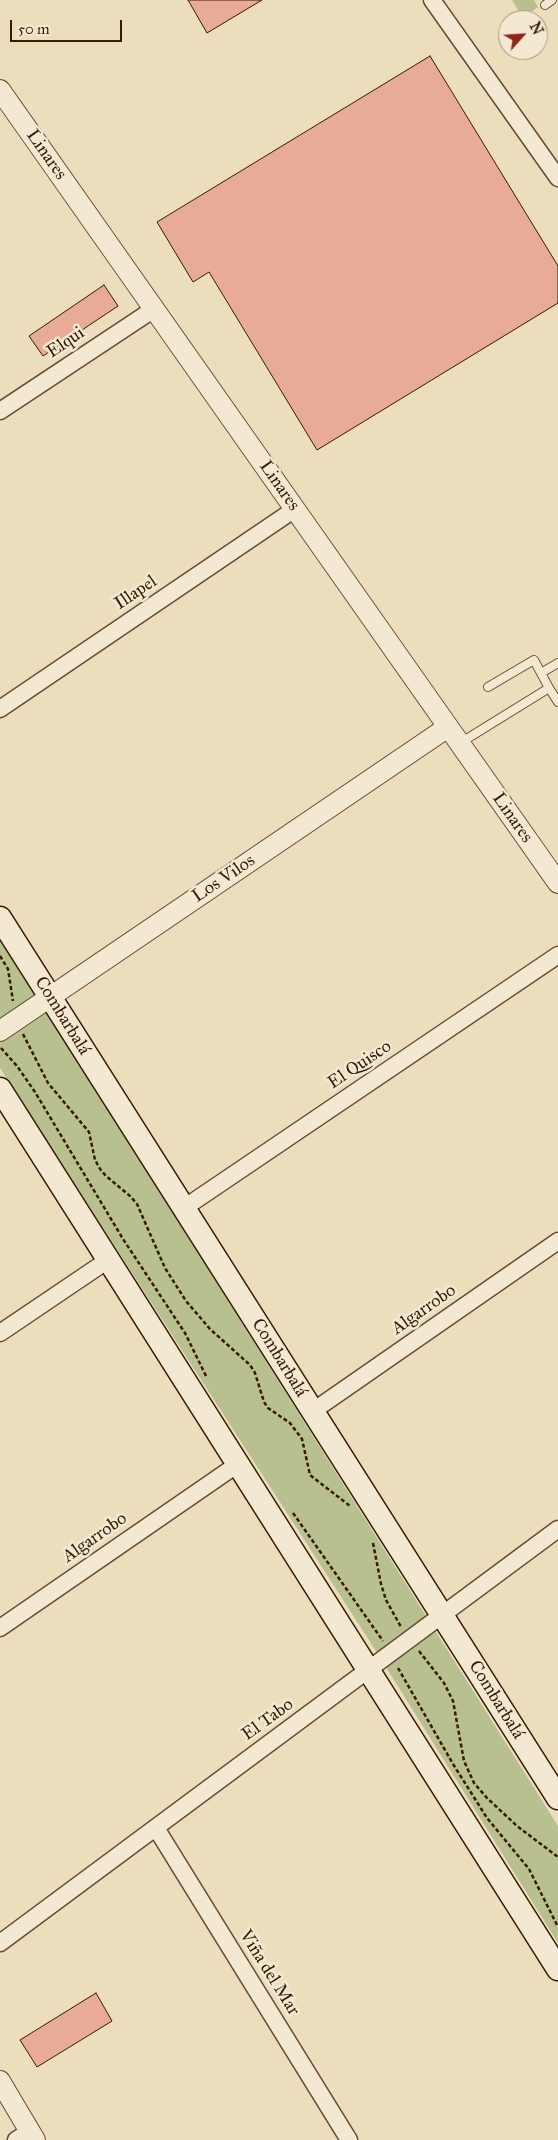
<!DOCTYPE html>
<meta charset="utf-8">
<style>
body{margin:0}
#map{position:relative;width:558px;height:2140px;overflow:hidden;background:#ecddbc;font-family:"IM FELL Great Primer",serif}
canvas{display:block}
.north{position:absolute;left:498px;top:10px;width:50px;height:50px;box-sizing:border-box;background:#f3e9d3;border:1px solid #a89680;border-radius:50%;rotate:64deg;font-size:14px;font-weight:700;line-height:20px;text-align:center;color:#371a03}
.north::after{content:'';display:block;margin:auto;width:18px;height:22px;background:#8f2418;clip-path:polygon(50% 0,100% 100%,50% 72%,0 100%)}
.scale{position:absolute;left:10px;top:20px;width:112px;height:22px;box-sizing:border-box;border:2px solid #371a03;border-top:0;padding-left:6px;font-size:15px;line-height:18px;white-space:nowrap;color:#371a03;-webkit-text-stroke:4px #f3e9d3;paint-order:stroke}
</style>
<div id="map">
<canvas width="558" height="2140"></canvas>
<div class="north">N</div>
<div class="scale">50 m</div>
</div>
<script>
const ctx = document.querySelector('canvas').getContext('2d');
ctx.lineJoin = 'round';
function paint(path, color) {
  ctx.fillStyle = color;
  ctx.fill(path, 'evenodd');
}
function toPath(rows) {
  const path = new Path2D();
  for (const r of rows) {
    path.moveTo(r[0], r[1]);
    for (let i = 2; i < r.length; i += 2) path.lineTo(r[i], r[i + 1]);
  }
  return path;
}
function strokePath(path, color, width, dash) {
  ctx.strokeStyle = color;
  ctx.lineWidth = width;
  ctx.lineCap = dash ? 'butt' : 'round';
  ctx.setLineDash(dash || []);
  ctx.stroke(path);
}
function drawText(font, color, halo, rows, align = 'center') {
  ctx.font = font + ' "IM FELL Great Primer",serif';
  ctx.lineWidth = 5;
  ctx.setLineDash([]);
  ctx.textBaseline = 'middle';
  ctx.strokeStyle = halo;
  ctx.fillStyle = color;
  for (const [text, x, y, turn = 0] of rows) {
    ctx.save();
    ctx.translate(x, y);
    ctx.rotate((+turn || 0) * Math.PI / 180);
    ctx.textAlign = isNaN(turn) ? turn : align;
    if (halo) ctx.strokeText(text, 0, 0);
    ctx.fillText(text, 0, 0);
    ctx.restore();
  }
}
paint(toPath([
 [512,0,534,0,538,7,523,18],
 [0,938,558,1826,558,1943,374,1648,0,1068]
]), '#b9c08f');
const building = toPath([
 [188,0,262,0,207,33,188,0],
 [430,56,558,266,558,303,317,450,209,272,193,282,157,222,430,56],
 [104,285,118,306,43,356,29,336,104,285],
 [96,1993,112,2021,37,2067,20,2040,96,1993]
]);
paint(building, '#e7ab96');
strokePath(building, '#371a03', 1);
const service = toPath([
 [545,5,552,0],
 [541,673,558,663],
 [549,688,558,702],
 [460,743,549,688,534,660,488,687]
]);
const minor = toPath([
 [432,0,558,178],
 [0,411,154,309],
 [0,709,295,509],
 [184,1208,558,955],
 [0,1333,108,1260],
 [313,1411,558,1241],
 [0,1628,238,1464],
 [156,1828,349,2140],
 [0,1943,558,1529],
 [16,2140,30,2131]
]);
const tertiary = toPath([
 [0,90,558,883],
 [0,1031,448,727],
 [0,2081,35,2140]
]);
const secondary = toPath([
 [0,918,558,1798],
 [0,1089,558,1969]
]);
strokePath(service, '#644b31', 10);
strokePath(minor, '#644b31', 19);
strokePath(tertiary, '#644b31', 22);
strokePath(secondary, '#371a03', 25);
strokePath(toPath([
 [0,956,8,969,13,1001],
 [23,1034,48,1083,89,1132,95,1160,100,1169,106,1176,130,1196,137,1204,165,1268,186,1301,210,1329,250,1365,255,1373,264,1402,268,1408,290,1423,302,1439,310,1475,350,1506],
 [1,1048,17,1066,35,1092,123,1239,185,1333,206,1376],
 [293,1513,383,1641],
 [373,1543,381,1584,386,1600,401,1627],
 [419,1651,444,1683,453,1701,464,1761,474,1783,487,1798,517,1826,558,1857],
 [398,1668,453,1764,487,1818,529,1869,558,1927]
]), '#371a03', 2.5, [4, 2.5]);
strokePath(service, '#f3e9d3', 8);
strokePath(minor, '#f3e9d3', 16);
strokePath(tertiary, '#f3e9d3', 20);
strokePath(secondary, '#f3e9d3', 22);
drawText('18px', '#371a03', '#f3e9d3', [
 ["Linares",46,155,55],
 ["Elqui",66,343,-34],
 ["Linares",279,486,55],
 ["Illapel",136,593,-34],
 ["Linares",512,818,55],
 ["Los Vilos",224,879,-34],
 ["Combarbalá",62,1016,58],
 ["El Quisco",360,1065,-34],
 ["Algarrobo",424,1310,-35],
 ["Combarbalá",279,1358,58],
 ["Algarrobo",95,1538,-35],
 ["Combarbalá",496,1700,58],
 ["El Tabo",268,1720,-36],
 ["Viña del Mar",269,1973,58]
]);
</script>
